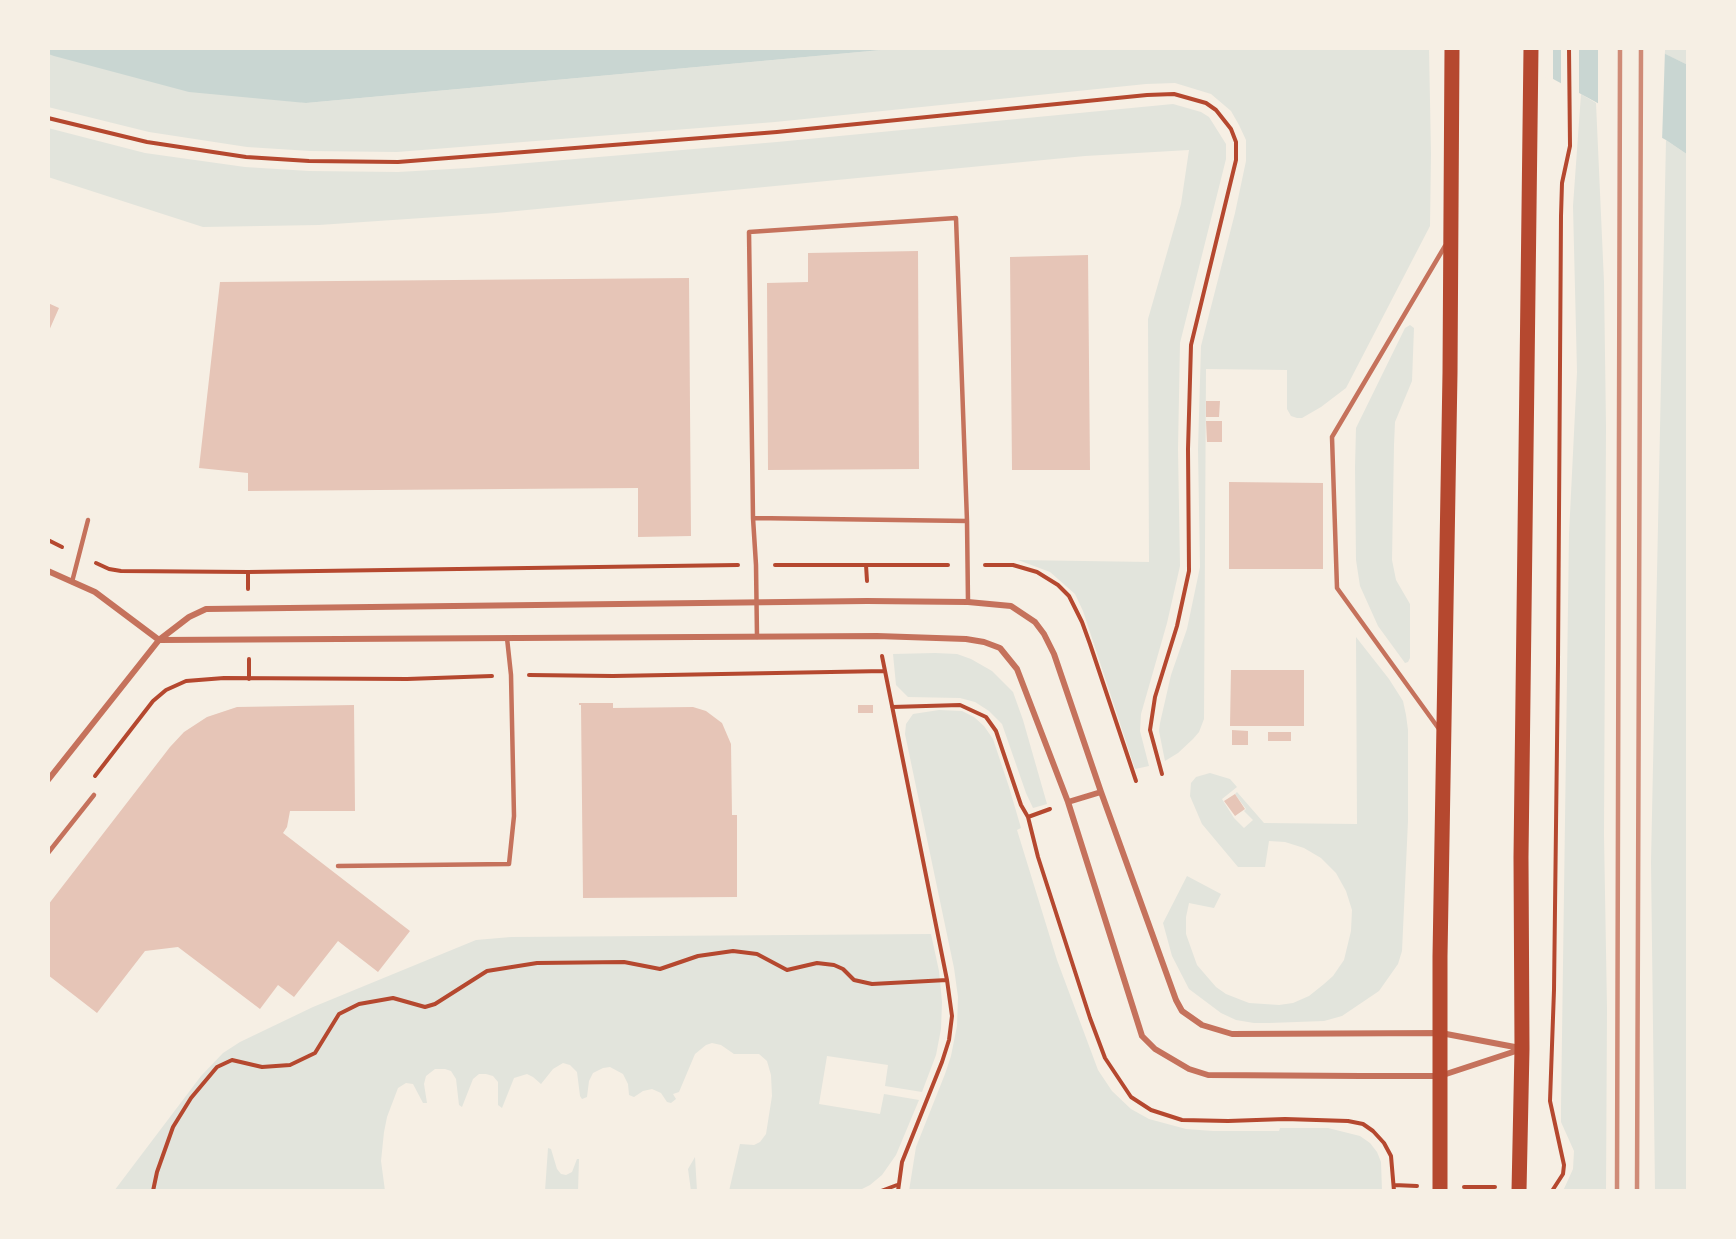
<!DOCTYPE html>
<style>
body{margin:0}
#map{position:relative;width:1736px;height:1239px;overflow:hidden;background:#f6efe4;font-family:Commissioner,sans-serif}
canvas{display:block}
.frame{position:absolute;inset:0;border:50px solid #f6efe4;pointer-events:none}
</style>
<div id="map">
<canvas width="1736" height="1239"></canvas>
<div class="frame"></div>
</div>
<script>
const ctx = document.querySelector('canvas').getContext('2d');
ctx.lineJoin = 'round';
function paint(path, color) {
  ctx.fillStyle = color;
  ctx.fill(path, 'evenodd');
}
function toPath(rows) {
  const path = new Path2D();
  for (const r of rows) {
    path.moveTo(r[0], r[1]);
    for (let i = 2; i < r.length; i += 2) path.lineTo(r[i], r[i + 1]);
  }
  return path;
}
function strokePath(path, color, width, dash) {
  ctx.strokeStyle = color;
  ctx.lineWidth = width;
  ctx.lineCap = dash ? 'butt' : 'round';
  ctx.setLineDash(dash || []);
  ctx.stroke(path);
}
paint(toPath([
 [903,48,1429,48,1431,154,1430,226,1346,388,1321,407,1302,418,1297,418,1291,416,1287,409,1287,370,1206,369,1204,719,1199,732,1193,739,1178,753,1165,761,1159,731,1160,723,1171,675,1187,629,1200,567,1198,449,1201,346,1235,213,1246,161,1246,140,1239,125,1231,111,1211,94,1175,83,1146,84,775,122,397,152,310,151,247,147,149,132,48,107,48,54,306,103],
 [1660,48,1688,48,1688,65,1660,52],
 [1581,94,1596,103,1604,282,1606,427,1604,835,1607,1009,1606,1191,1563,1191,1573,1169,1574,1151,1561,1122,1561,1107,1569,534,1577,372,1573,206],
 [1173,104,1201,112,1209,117,1226,144,1226,159,1180,343,1178,449,1180,566,1167,623,1141,714,1140,731,1149,766,1135,769,1083,611,1075,594,1050,572,1018,560,1149,562,1148,319,1181,204,1189,150,1085,156,496,213,319,225,203,227,48,177,48,128,145,153,245,167,309,171,398,172,468,168,777,142],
 [1666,140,1688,155,1688,1191,1655,1191,1651,862],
 [1410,325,1414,328,1412,381,1395,422,1394,445,1392,560,1396,580,1410,604,1410,658,1408,662,1405,663,1378,626,1360,586,1356,560,1355,467,1356,428,1405,328],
 [1356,637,1389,679,1403,701,1406,715,1408,730,1408,821,1402,951,1398,964,1379,991,1342,1016,1324,1021,1269,1023,1254,1023,1236,1020,1221,1013,1189,989,1172,956,1163,923,1187,876,1221,894,1214,908,1189,903,1186,917,1186,934,1197,965,1216,987,1226,994,1249,1003,1279,1005,1293,1003,1309,996,1324,984,1333,976,1344,960,1351,931,1352,910,1346,891,1336,873,1321,858,1304,848,1285,842,1269,841,1265,867,1238,867,1202,824,1190,796,1191,783,1196,777,1210,773,1230,779,1237,787,1222,799,1234,818,1244,828,1253,820,1244,811,1246,809,1235,794,1237,792,1264,823,1357,824],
 [935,653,957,654,971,659,992,671,1013,692,1023,720,1047,804,1033,808,1026,793,1002,724,989,711,975,702,960,698,908,697,896,685,893,654],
 [939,710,962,711,974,717,984,726,993,739,1009,787,1021,828,1017,830,1057,960,1098,1070,1112,1091,1131,1109,1149,1119,1186,1129,1213,1131,1279,1131,1280,1128,1328,1128,1360,1136,1370,1143,1377,1152,1381,1162,1382,1191,909,1191,916,1147,945,1074,951,1056,957,1026,958,997,954,968,905,734,906,724,913,714],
 [931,934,939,971,942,1002,941,1029,936,1055,922,1092,885,1086,888,1065,827,1056,819,1104,880,1114,884,1094,919,1100,896,1155,882,1175,870,1185,858,1191,729,1191,740,1144,754,1145,760,1142,766,1134,772,1096,771,1075,767,1061,759,1054,734,1054,721,1045,712,1043,706,1045,695,1054,679,1092,673,1094,676,1099,671,1103,667,1102,661,1093,652,1089,643,1091,634,1097,629,1095,628,1084,623,1074,610,1067,603,1068,593,1073,589,1081,587,1097,582,1099,580,1096,577,1072,570,1065,563,1063,553,1069,541,1084,533,1077,527,1074,514,1078,502,1108,498,1105,498,1082,493,1076,486,1074,479,1074,473,1079,462,1107,459,1105,456,1079,451,1071,445,1069,435,1069,426,1076,424,1084,427,1103,423,1103,413,1084,406,1083,398,1088,387,1117,384,1132,381,1161,385,1191,114,1191,201,1076,223,1053,240,1042,313,1007,476,940,511,937],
 [548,1148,551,1149,557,1169,561,1174,566,1175,572,1172,577,1159,579,1159,578,1191,545,1191],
 [695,1157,697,1191,691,1191,688,1169]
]), '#e2e4dc');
paint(toPath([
 [48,48,903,48,306,103,189,92,54,56,48,54],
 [1490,48,1653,48,1688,65,1688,155,1666,140,1518,60]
]), '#c9d6d2');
paint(toPath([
 [1487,48,1553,48,1553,82,1517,62,1489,51],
 [1561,48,1579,48,1579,97,1561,87],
 [1598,48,1659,48,1665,50,1662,142,1598,107]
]), '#f6efe4');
paint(toPath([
 [918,251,919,469,768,470,767,283,808,282,808,253],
 [1088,255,1090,470,1012,470,1010,257],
 [689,278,691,536,638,537,638,488,248,491,248,473,199,468,220,282],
 [48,303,59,308,48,333],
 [1206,401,1220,401,1219,417,1206,417],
 [1206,421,1222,421,1222,442,1207,442],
 [1229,482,1323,483,1323,569,1229,569],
 [1231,670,1304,670,1304,726,1230,726],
 [579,703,613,703,613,708,693,707,706,711,722,723,731,744,732,815,737,815,737,897,583,898,581,705,579,705],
 [354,705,355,811,290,811,287,827,283,833,410,931,378,972,338,941,294,997,278,985,260,1009,178,947,145,951,97,1013,48,975,48,905,170,747,184,732,207,717,237,707],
 [858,705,873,705,873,713,858,713],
 [1232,730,1248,731,1248,745,1232,745],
 [1268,732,1291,732,1291,741,1268,741],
 [1235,794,1245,809,1235,816,1224,801]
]), '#e6c5b7');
strokePath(toPath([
 [48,118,147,142,246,157,309,161,398,162,777,132,1147,95,1174,94,1206,103,1216,110,1231,129,1236,142,1236,160,1191,345,1188,449,1189,571,1177,626,1155,697,1150,730,1162,774],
 [48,540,62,547],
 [96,563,109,569,121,571,248,572,738,565],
 [775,565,948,565],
 [866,565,867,581],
 [985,565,1013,565,1037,572,1058,585,1069,596,1082,622,1090,644,1136,781],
 [248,589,248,572],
 [882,656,947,980,952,1016,949,1040,942,1062,902,1162,898,1191],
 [249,659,249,679],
 [529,675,613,676,885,671],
 [892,707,960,705,986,717,996,731,1021,805,1028,817,1038,857,1090,1018,1105,1058,1131,1097,1151,1110,1182,1120,1228,1121,1285,1119,1348,1121,1363,1124,1373,1131,1384,1143,1391,1156,1394,1191],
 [95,776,153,701,166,690,186,681,224,678,407,679,492,676],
 [1028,817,1050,809],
 [1394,1185,1417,1186],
 [1464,1187,1495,1187],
 [153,1191,157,1172,173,1127,191,1098,217,1067,232,1060,262,1067,290,1065,315,1053,339,1014,359,1004,393,998,425,1007,435,1004,487,971,537,963,624,962,660,969,698,956,733,951,757,954,787,970,817,963,834,965,843,969,854,980,872,984,947,980],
 [881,1191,897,1185],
 [1552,1191,1563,1174,1564,1165,1550,1101,1554,990,1558,663,1561,216,1562,183,1570,146,1569,48]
]), '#b5482f', 4);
strokePath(toPath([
 [753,518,967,521,956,218,749,232,753,518,756,565,757,637],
 [967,521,968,602],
 [72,582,88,520],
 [1439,729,1337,588,1332,437,1445,246],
 [48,853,94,795],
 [338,866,509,864,514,816,511,675,507,638]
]), '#c5725c', 4.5);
strokePath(toPath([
 [48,571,95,592,159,640,877,636,966,639,984,642,1000,648,1017,669,1068,802,1142,1036,1155,1049,1189,1069,1208,1075,1361,1076,1440,1076,1522,1049],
 [48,780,159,640,189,617,206,609,867,601,968,602,1011,606,1035,622,1044,634,1054,654,1101,792,1176,1000,1182,1011,1202,1025,1232,1034,1441,1033,1520,1048],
 [1068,802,1101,792]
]), '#c5725c', 6);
strokePath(toPath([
 [1440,1191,1440,956,1450,373,1452,48],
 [1519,1191,1522,1049,1521,857,1531,48]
]), '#b5482f', 15);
strokePath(toPath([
 [1617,1191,1620,48],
 [1637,1191,1641,48]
]), '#cf8b77', 4.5);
</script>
